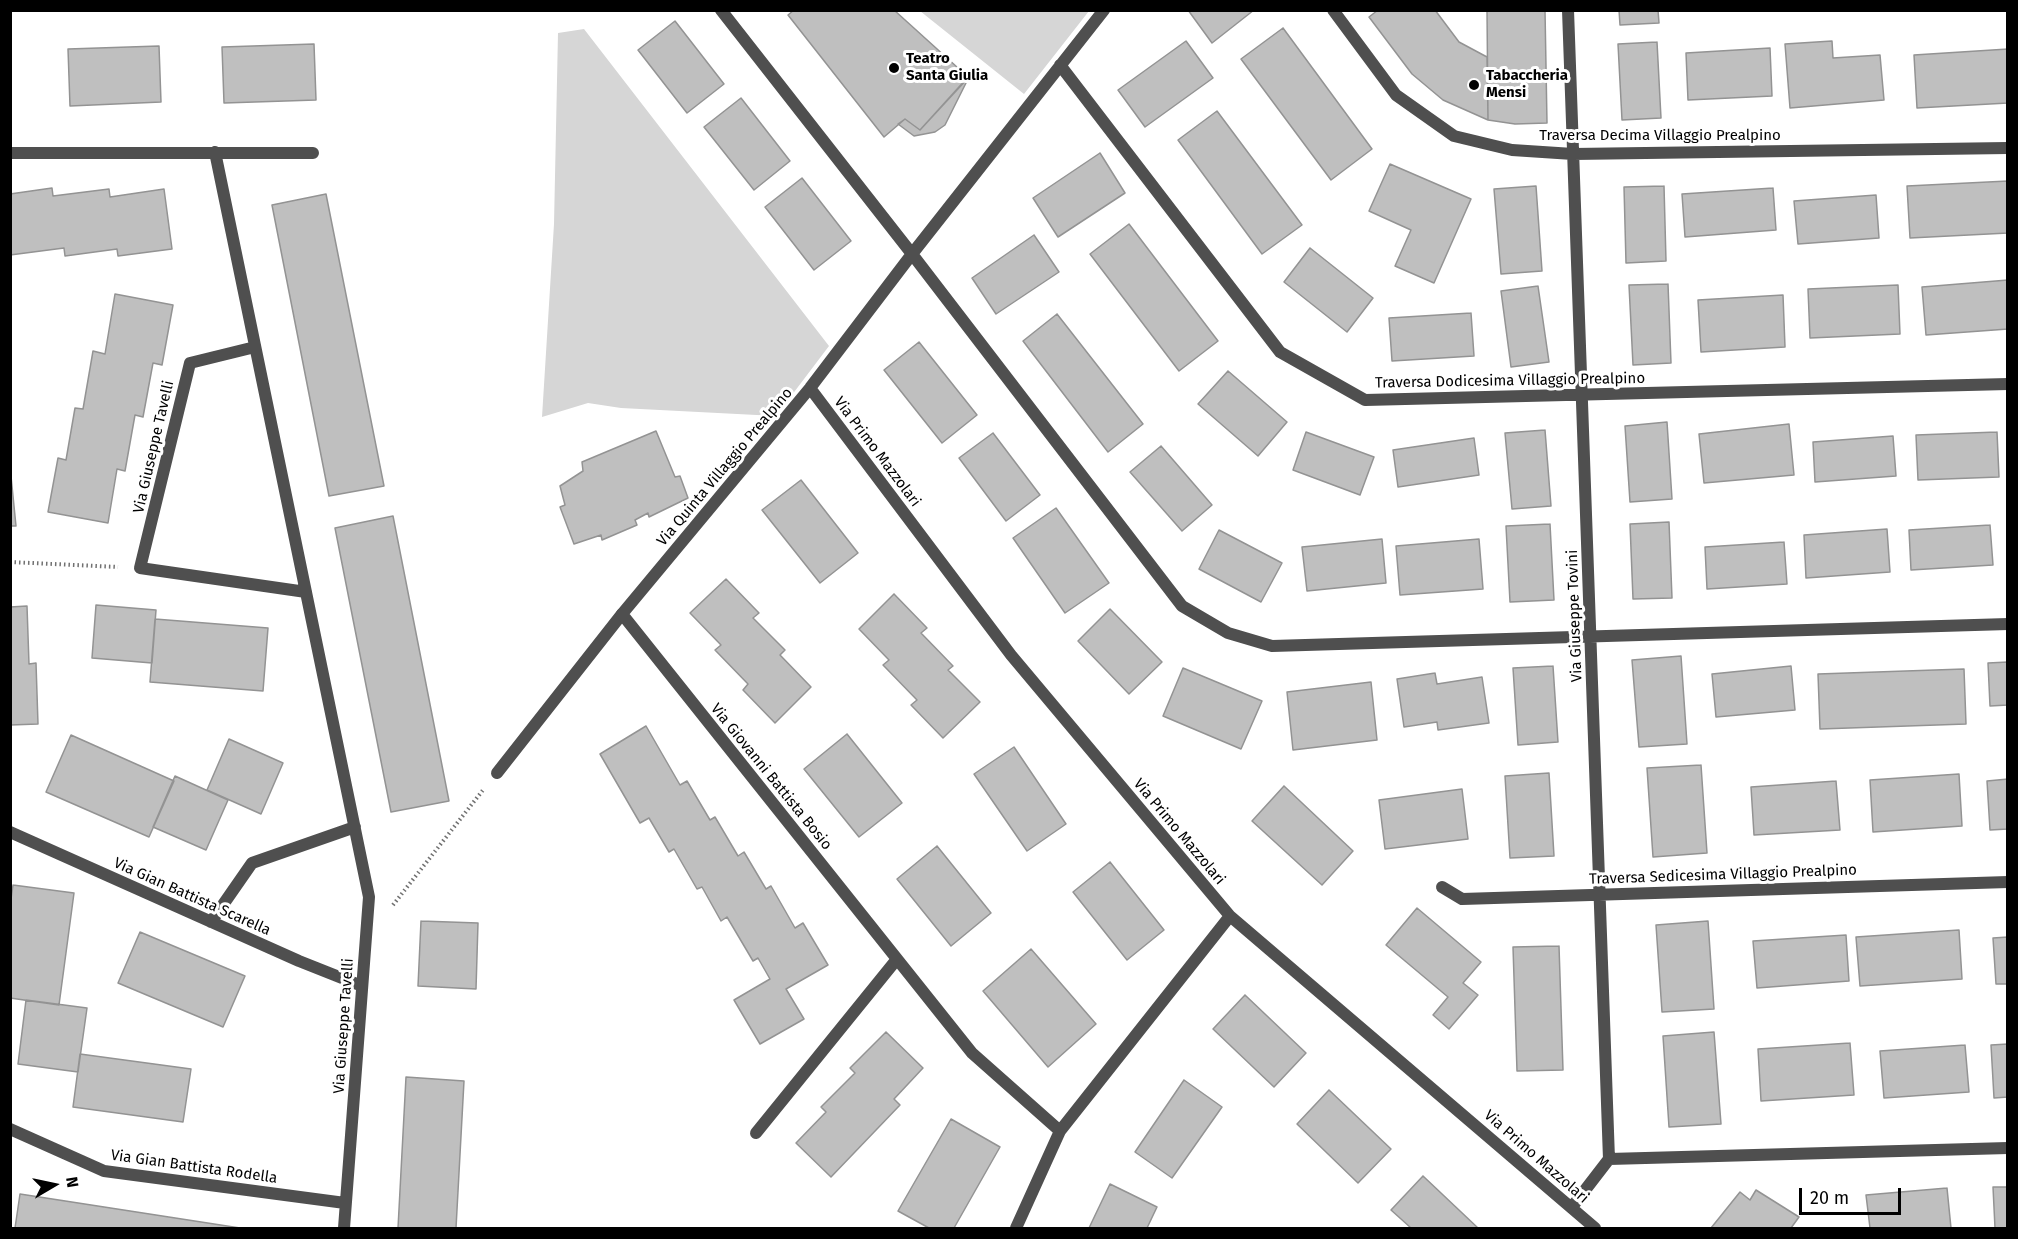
<!DOCTYPE html>
<style>
body{margin:0}
#map{position:relative;width:2018px;height:1239px;overflow:hidden;background:#fff;font-family:"Fira Sans",sans-serif}
canvas{display:block}
.frame{position:absolute;inset:0;border:12px solid #000;pointer-events:none}
.north{position:absolute;left:24px;top:1155px;width:60px;height:60px;-webkit-text-stroke:4px #fff;paint-order:stroke;rotate:81deg;font-size:16px;font-weight:700;line-height:24px;text-align:center;color:#000}
.north::after{content:'';display:block;margin:auto;width:21px;height:27px;background:#000;clip-path:polygon(50% 0,100% 100%,50% 72%,0 100%)}
.scale{position:absolute;left:1799px;top:1188px;width:102px;height:27px;box-sizing:border-box;border:3px solid #000;border-top:0;padding-left:8px;font-size:18px;line-height:21px;white-space:nowrap;color:#000;-webkit-text-stroke:4px #fff;paint-order:stroke}
</style>
<div id="map">
<canvas width="2018" height="1239"></canvas>
<div class="frame"></div>
<div class="north">N</div>
<div class="scale">20 m</div>
</div>
<script>
const ctx = document.querySelector('canvas').getContext('2d');
ctx.lineJoin = 'round';
function paint(path, color) {
  ctx.fillStyle = color;
  ctx.fill(path, 'evenodd');
}
function toPath(rows) {
  const path = new Path2D();
  for (const r of rows) {
    path.moveTo(r[0], r[1]);
    for (let i = 2; i < r.length; i += 2) path.lineTo(r[i], r[i + 1]);
  }
  return path;
}
function strokePath(path, color, width, dash) {
  ctx.strokeStyle = color;
  ctx.lineWidth = width;
  ctx.lineCap = dash ? 'butt' : 'round';
  ctx.setLineDash(dash || []);
  ctx.stroke(path);
}
function drawText(font, color, halo, rows, align = 'center') {
  ctx.font = font + ' "Fira Sans",sans-serif';
  ctx.lineWidth = 6;
  ctx.setLineDash([]);
  ctx.textBaseline = 'middle';
  ctx.strokeStyle = halo;
  ctx.fillStyle = color;
  for (const [text, x, y, turn = 0] of rows) {
    ctx.save();
    ctx.translate(x, y);
    ctx.rotate((+turn || 0) * Math.PI / 180);
    ctx.textAlign = isNaN(turn) ? turn : align;
    if (halo) ctx.strokeText(text, 0, 0);
    ctx.fillText(text, 0, 0);
    ctx.restore();
  }
}
paint(toPath([
 [920,11,1089,11,1024,94],
 [584,29,829,346,776,416,621,408,588,403,542,417,554,224,558,33]
]), '#d6d6d6');
const building = toPath([
 [794,10,894,10,968,77,920,130,905,119,884,137,788,15,794,10],
 [1188,10,1254,10,1212,43,1188,10],
 [1378,10,1435,10,1459,42,1487,57,1488,120,1443,100,1412,74,1369,17,1378,10],
 [1487,10,1545,10,1547,123,1515,124,1488,120,1487,10],
 [1619,10,1658,10,1659,23,1620,25,1619,10],
 [675,21,724,84,687,113,638,50,675,21],
 [1283,28,1372,149,1331,180,1241,59,1283,28],
 [1186,41,1213,78,1145,127,1118,90,1186,41],
 [1832,41,1833,58,1880,55,1884,100,1790,108,1785,44,1832,41],
 [1657,42,1661,118,1622,120,1618,44,1657,42],
 [314,44,316,100,224,103,222,47,314,44],
 [159,46,161,102,70,106,68,49,159,46],
 [1770,48,1772,96,1688,100,1686,53,1770,48],
 [2008,49,2008,103,1917,108,1914,55,2008,49],
 [969,77,945,125,935,132,914,136,898,124,905,119,920,130,969,77],
 [741,98,790,161,754,190,704,127,741,98],
 [1217,111,1302,225,1262,254,1178,140,1217,111],
 [1100,153,1125,193,1058,237,1033,198,1100,153],
 [1390,164,1471,199,1434,283,1395,266,1411,230,1369,211,1390,164],
 [802,178,851,241,814,270,765,207,802,178],
 [2008,181,2008,233,1910,238,1907,186,2008,181],
 [1536,186,1542,271,1501,274,1494,189,1536,186],
 [1664,186,1666,261,1626,263,1624,187,1664,186],
 [52,188,53,196,109,189,110,197,164,189,172,249,118,256,117,249,65,256,64,248,10,255,10,194,52,188],
 [1773,188,1776,230,1685,237,1682,194,1773,188],
 [326,194,384,486,329,496,272,205,326,194],
 [1876,195,1879,238,1798,244,1794,201,1876,195],
 [1129,224,1218,341,1179,371,1090,254,1129,224],
 [1034,235,1059,272,996,314,972,278,1034,235],
 [1310,248,1373,298,1347,332,1284,282,1310,248],
 [2008,280,2008,329,1926,335,1922,287,2008,280],
 [1668,284,1671,363,1633,365,1629,285,1668,284],
 [1898,285,1900,334,1810,338,1808,289,1898,285],
 [1538,286,1549,362,1511,367,1501,291,1538,286],
 [115,294,173,305,162,365,153,363,143,417,135,415,125,471,117,469,108,523,48,512,58,458,66,460,75,408,83,409,93,351,105,354,115,294],
 [1783,295,1785,347,1701,352,1698,300,1783,295],
 [1471,313,1474,356,1392,361,1389,318,1471,313],
 [1057,314,1143,424,1108,452,1023,341,1057,314],
 [919,342,977,415,942,443,884,370,919,342],
 [1228,371,1287,422,1258,456,1198,404,1228,371],
 [1667,422,1672,499,1630,502,1625,426,1667,422],
 [1789,424,1794,475,1704,483,1699,434,1789,424],
 [1545,430,1551,506,1512,509,1505,433,1545,430],
 [656,431,675,477,680,476,688,498,649,517,648,513,635,520,637,525,602,540,601,535,574,544,560,507,565,505,560,486,583,471,582,462,656,431],
 [1306,432,1374,457,1360,495,1293,470,1306,432],
 [1997,432,1999,477,1918,480,1916,435,1997,432],
 [993,433,1040,495,1006,521,959,458,993,433],
 [1893,436,1896,476,1815,482,1813,442,1893,436],
 [1474,438,1479,475,1398,487,1393,450,1474,438],
 [1161,446,1212,505,1182,531,1130,472,1161,446],
 [10,466,16,526,10,526,10,466],
 [801,480,858,553,820,583,762,510,801,480],
 [1056,508,1109,583,1065,613,1013,538,1056,508],
 [393,516,449,801,391,812,335,528,393,516],
 [1669,522,1672,598,1633,599,1630,524,1669,522],
 [1550,524,1554,600,1510,602,1506,526,1550,524],
 [1990,525,1993,565,1911,570,1909,530,1990,525],
 [1887,529,1890,572,1806,578,1804,535,1887,529],
 [1219,530,1282,563,1261,602,1199,569,1219,530],
 [1382,539,1386,583,1307,591,1302,547,1382,539],
 [1479,539,1483,589,1400,595,1396,546,1479,539],
 [1784,542,1787,584,1707,589,1705,547,1784,542],
 [726,579,759,613,753,618,785,650,780,655,811,687,775,723,743,690,748,684,715,650,721,645,690,613,726,579],
 [894,594,927,628,921,633,953,666,948,670,980,702,943,738,911,705,917,700,883,665,889,660,859,629,894,594],
 [96,605,156,610,152,663,92,658,96,605],
 [27,606,29,664,36,663,38,724,10,725,10,607,27,606],
 [1110,609,1162,662,1129,694,1078,641,1110,609],
 [155,619,268,628,263,691,150,682,155,619],
 [1681,656,1687,744,1639,747,1632,660,1681,656],
 [2008,662,2008,705,1990,706,1988,663,2008,662],
 [1553,666,1558,742,1518,745,1513,668,1553,666],
 [1791,666,1795,710,1716,717,1712,674,1791,666],
 [1183,668,1262,701,1241,749,1163,716,1183,668],
 [1964,669,1966,724,1820,729,1818,674,1964,669],
 [1435,673,1437,684,1482,677,1489,723,1438,730,1437,722,1404,727,1397,679,1435,673],
 [1371,682,1377,740,1293,750,1287,692,1371,682],
 [646,726,680,785,687,781,710,820,715,817,738,856,744,852,766,889,771,886,795,928,803,923,828,965,786,989,804,1019,760,1044,734,1000,770,979,758,958,753,961,727,917,721,921,702,887,697,889,674,849,669,852,649,818,640,823,600,754,646,726],
 [847,734,902,803,859,837,804,769,847,734],
 [71,735,174,781,149,837,46,792,71,735],
 [229,739,283,763,261,814,207,790,229,739],
 [1014,747,1066,824,1027,851,974,774,1014,747],
 [1701,765,1707,853,1653,857,1647,768,1701,765],
 [1549,773,1554,856,1510,858,1505,776,1549,773],
 [1959,774,1962,826,1873,832,1870,780,1959,774],
 [175,776,228,800,206,850,153,827,175,776],
 [2008,779,2008,829,1990,830,1987,781,2008,779],
 [1836,781,1840,830,1754,835,1751,787,1836,781],
 [1284,786,1353,851,1322,885,1252,821,1284,786],
 [1462,789,1468,839,1385,849,1379,800,1462,789],
 [937,846,991,913,951,946,897,879,937,846],
 [1110,862,1164,930,1127,960,1073,892,1110,862],
 [13,885,74,893,59,1005,10,998,10,906,13,885],
 [1417,908,1481,962,1463,983,1478,995,1449,1029,1433,1015,1448,997,1386,945,1417,908],
 [421,921,478,923,476,989,418,986,421,921],
 [1708,921,1714,1009,1662,1012,1656,925,1708,921],
 [1959,930,1962,979,1860,986,1856,937,1959,930],
 [140,932,245,976,223,1027,118,983,140,932],
 [1846,935,1849,981,1757,988,1753,941,1846,935],
 [2008,937,2008,984,1996,984,1993,938,2008,937],
 [1559,946,1563,1070,1517,1071,1513,947,1559,946],
 [1031,949,1096,1024,1048,1067,983,991,1031,949],
 [1245,995,1306,1053,1274,1087,1213,1029,1245,995],
 [26,1000,87,1008,78,1072,18,1064,26,1000],
 [886,1032,923,1068,894,1099,900,1105,831,1177,796,1143,826,1112,821,1107,855,1073,850,1068,886,1032],
 [1714,1032,1721,1124,1669,1127,1663,1036,1714,1032],
 [1850,1043,1854,1095,1761,1101,1758,1049,1850,1043],
 [2008,1044,2008,1097,1994,1098,1991,1045,2008,1044],
 [1965,1045,1969,1092,1884,1098,1880,1051,1965,1045],
 [80,1054,191,1069,183,1122,73,1107,80,1054],
 [406,1077,464,1081,456,1228,398,1228,406,1077],
 [1184,1080,1222,1107,1172,1178,1135,1152,1184,1080],
 [1329,1090,1391,1149,1358,1183,1297,1124,1329,1090],
 [951,1119,1000,1147,954,1228,929,1228,898,1211,951,1119],
 [1423,1176,1478,1228,1411,1228,1391,1210,1423,1176],
 [1110,1184,1157,1207,1147,1228,1089,1228,1110,1184],
 [1993,1187,2008,1187,2008,1228,1995,1228,1993,1187],
 [1947,1188,1951,1228,1870,1228,1866,1195,1947,1188],
 [1756,1190,1799,1217,1791,1228,1711,1228,1740,1192,1750,1200,1756,1190],
 [20,1194,240,1228,15,1228,20,1194]
]);
paint(building, '#bfbfbf');
strokePath(building, '#939393', 1.5);
strokePath(toPath([
 [10,562,118,567],
 [393,905,483,790]
]), '#717171', 4, [1.5, 3]);
strokePath(toPath([
 [497,773,622,614]
]), '#4f4f4f', 12);
strokePath(toPath([
 [721,10,912,254,1182,606,1228,633,1272,646,2008,624],
 [1333,10,1396,95,1454,136,1512,150,1573,154,2008,148],
 [1568,10,1609,1159,1572,1207],
 [1060,65,1280,352,1365,400,2008,384],
 [215,152,369,897,344,1228],
 [10,153,313,153],
 [255,347,190,363,140,568,306,592],
 [810,388,1011,655,1230,916,1595,1228],
 [10,832,299,961,362,986],
 [1442,887,1462,899,2008,882],
 [211,922,252,863,355,827],
 [10,1129,104,1171,345,1203],
 [1060,1131,972,1053,622,614,810,388,912,254,1104,10],
 [756,1133,897,959],
 [1609,1159,2008,1148],
 [1016,1228,1060,1131,1230,916]
]), '#4f4f4f', 12);
for (const [x, y, r, color] of [
 [894,68,6,"#000"],
 [1474,85,6,"#000"]
]) {
  const dot = new Path2D();
  dot.arc(x, y, r, 0, 2 * Math.PI);
  ctx.fillStyle = color;
  ctx.fill(dot);
  strokePath(dot, '#fff', 2);
}
drawText('bold 15px', '#000', '#fff', [
 ["Teatro",906,59],
 ["Santa Giulia",906,76],
 ["Tabaccheria",1486,76],
 ["Mensi",1486,93]
], 'left');
drawText('15px', '#000', '#fff', [
 ["Traversa Decima Villaggio Prealpino",1660,136],
 ["Traversa Dodicesima Villaggio Prealpino",1510,381,-1],
 ["Via Giuseppe Tavelli",154,447,-77],
 ["Via Primo Mazzolari",877,452,53],
 ["Via Quinta Villaggio Prealpino",725,467,-50],
 ["Via Giuseppe Tovini",1575,616,-92],
 ["Via Giovanni Battista Bosio",771,777,51],
 ["Via Primo Mazzolari",1179,832,50],
 ["Traversa Sedicesima Villaggio Prealpino",1723,875,-2],
 ["Via Gian Battista Scarella",192,897,24],
 ["Via Giuseppe Tavelli",344,1026,-86],
 ["Via Primo Mazzolari",1536,1157,41],
 ["Via Gian Battista Rodella",194,1167,8]
]);
</script>
